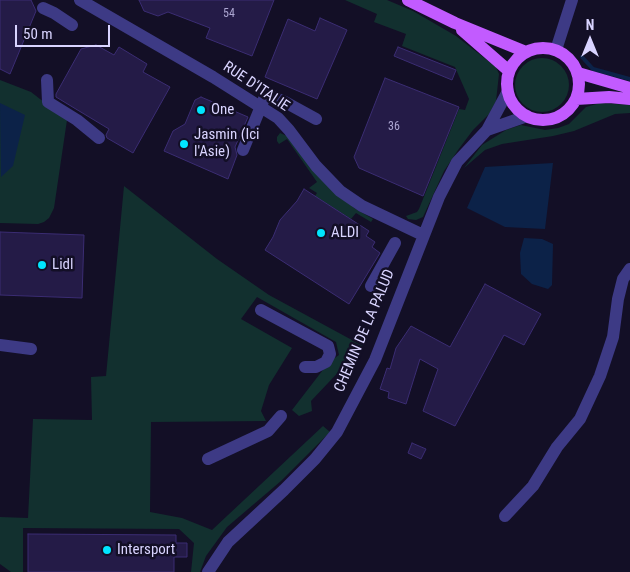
<!DOCTYPE html>
<style>
body{margin:0}
#map{position:relative;width:630px;height:572px;overflow:hidden;background:#130f26;font-family:"Roboto Condensed",sans-serif}
canvas{display:block}
.north{position:absolute;left:565px;top:15px;width:50px;height:50px;-webkit-text-stroke:4px #130f26;paint-order:stroke;rotate:0deg;font-size:14px;font-weight:700;line-height:20px;text-align:center;color:#d9d4ff}
.north::after{content:'';display:block;margin:auto;width:18px;height:22px;background:#d9d4ff;clip-path:polygon(50% 0,100% 100%,50% 72%,0 100%)}
.scale{position:absolute;left:15px;top:25px;width:95px;height:22px;box-sizing:border-box;border:2px solid #d9d4ff;border-top:0;padding-left:6px;font-size:15px;line-height:18px;white-space:nowrap;color:#d9d4ff;-webkit-text-stroke:4px #130f26;paint-order:stroke}
</style>
<div id="map">
<canvas width="630" height="572"></canvas>
<div class="north">N</div>
<div class="scale">50 m</div>
</div>
<script>
const ctx = document.querySelector('canvas').getContext('2d');
ctx.lineJoin = 'round';
function paint(path, color) {
  ctx.fillStyle = color;
  ctx.fill(path, 'evenodd');
}
function toPath(rows) {
  const path = new Path2D();
  for (const r of rows) {
    if (r.length === 3) {
      path.moveTo(r[0] + r[2], r[1]);
      path.arc(r[0], r[1], r[2], 0, 2 * Math.PI);
      continue;
    }
    path.moveTo(r[0], r[1]);
    for (let i = 2; i < r.length; i += 2) path.lineTo(r[i], r[i + 1]);
  }
  return path;
}
function strokePath(path, color, width, dash) {
  ctx.strokeStyle = color;
  ctx.lineWidth = width;
  ctx.lineCap = dash ? 'butt' : 'round';
  ctx.setLineDash(dash || []);
  ctx.stroke(path);
}
function drawText(font, color, halo, rows, align = 'center') {
  ctx.font = font + ' "Roboto Condensed",sans-serif';
  ctx.lineWidth = 5;
  ctx.setLineDash([]);
  ctx.textBaseline = 'middle';
  ctx.strokeStyle = halo;
  ctx.fillStyle = color;
  for (const [text, x, y, turn = 0] of rows) {
    ctx.save();
    ctx.translate(x, y);
    ctx.rotate((+turn || 0) * Math.PI / 180);
    ctx.textAlign = isNaN(turn) ? turn : align;
    if (halo) ctx.strokeText(text, 0, 0);
    ctx.fillText(text, 0, 0);
    ctx.restore();
  }
}
paint(toPath([
 [345,0,387,0,413,11,456,36,496,67,499,74,496,101,489,114,473,130,458,150,444,171,423,217,416,220,408,219,406,216,417,212,419,209,459,109,465,110,469,99,455,67,402,46,406,34,374,22,377,14],
 [542,85,27],
 [0,80,31,92,67,120,54,208,49,218,44,222,38,224,0,223],
 [600,103,630,105,630,113,615,114,574,131,553,136,502,144,485,150,464,168,482,145,506,130,521,125,545,130,558,128,569,124,586,107],
 [280,133,287,136,354,208,373,219,371,222,356,213,351,219,315,196,317,193,309,188,317,182,287,139,279,144,277,141,277,137],
 [124,186,217,259,269,295,363,346,311,401,312,411,299,416,292,410,329,362,339,355,336,342,257,297,241,319,292,348,269,385,261,411,266,421,151,422,150,512,182,518,212,530,323,426,330,432,281,481,227,527,206,556,200,572,191,572,194,543,179,529,23,528,23,572,11,572,0,564,0,517,28,518,33,419,92,420,91,377,106,376]
]), '#12302f');
paint(toPath([
 [0,103,25,115,13,166,1,177],
 [553,163,545,229,505,227,467,208,485,167],
 [524,238,542,239,553,244,552,285,548,289,532,284,521,274,520,253]
]), '#0c2248');
strokePath(toPath([
 [582,57,593,69,630,79]
]), '#0c2248', 4);
const building = toPath([
 [0,0,31,0,36,11,10,74,0,69,0,0],
 [139,0,274,0,252,56,206,38,210,28,168,12,158,16,144,11,139,0],
 [320,18,347,30,317,99,265,77,288,19,315,31,320,18],
 [96,45,114,55,119,47,147,64,143,72,170,87,133,153,107,138,106,135,109,129,56,97,56,94,81,49,96,45],
 [398,47,456,70,452,80,394,56,398,47],
 [385,78,459,107,423,196,359,168,354,157,385,78],
 [201,97,248,117,235,147,237,155,228,179,164,151,173,131,185,124,195,100,201,97],
 [304,189,369,231,366,236,375,242,372,247,380,253,349,304,265,250,273,237,280,220,297,201,304,189],
 [0,232,84,235,82,298,0,295,0,232],
 [485,284,541,314,524,345,504,335,455,426,423,411,438,369,420,359,406,404,388,398,389,392,380,389,387,368,390,369,396,348,411,326,450,347,485,284],
 [412,443,426,449,421,459,408,453,412,443],
 [28,534,176,535,176,543,187,543,187,557,174,557,174,572,28,572,28,534]
]);
paint(building, '#241b47');
strokePath(building, '#3b2d73', 1);
strokePath(toPath([
 [80,0,213,77,278,118,289,130,316,166,340,191,362,206,423,235],
 [43,8,54,13,72,25],
 [556,50,572,0],
 [47,80,48,102,77,120,99,138],
 [487,130,527,116],
 [243,150,266,94,285,102,316,119],
 [371,286,395,243],
 [261,310,328,346,330,354,326,362,316,367,305,367],
 [0,345,31,349],
 [208,459,268,431,281,416],
 [505,516,533,486,557,447,580,419,600,376,613,337,618,299,623,279,630,269],
 [208,572,228,542,284,490,315,459,337,432,375,360,439,197,457,162,487,130,508,91]
]), '#3d3a85', 12);
strokePath(toPath([
 [408,0,455,23,526,52],
 [462,30,509,71],
 [543,84,36],
 [578,73,630,88],
 [576,99,609,97,630,99]
]), '#c25bff', 12);
for (const [x, y, r, color] of [
 [201,110,5,"#00e5ff"],
 [184,144,5,"#00e5ff"],
 [321,233,5,"#00e5ff"],
 [42,265,5,"#00e5ff"],
 [107,550,5,"#00e5ff"]
]) {
  const dot = new Path2D();
  dot.arc(x, y, r, 0, 2 * Math.PI);
  ctx.fillStyle = color;
  ctx.fill(dot);
  strokePath(dot, '#130f26', 2);
}
drawText('12px', '#aca6d1', null, [
 ["54",229,14],
 ["36",394,127]
]);
drawText('15px', '#d9d4ff', '#130f26', [
 ["RUE D'ITALIE",256,87,34],
 ["CHEMIN DE LA PALUD",365,331,-67]
]);
drawText('15px', '#d9d4ff', '#130f26', [
 ["One",211,110],
 ["Jasmin (Ici",194,135],
 ["l'Asie)",194,152],
 ["ALDI",331,233],
 ["Lidl",52,265],
 ["Intersport",117,550]
], 'left');
</script>
